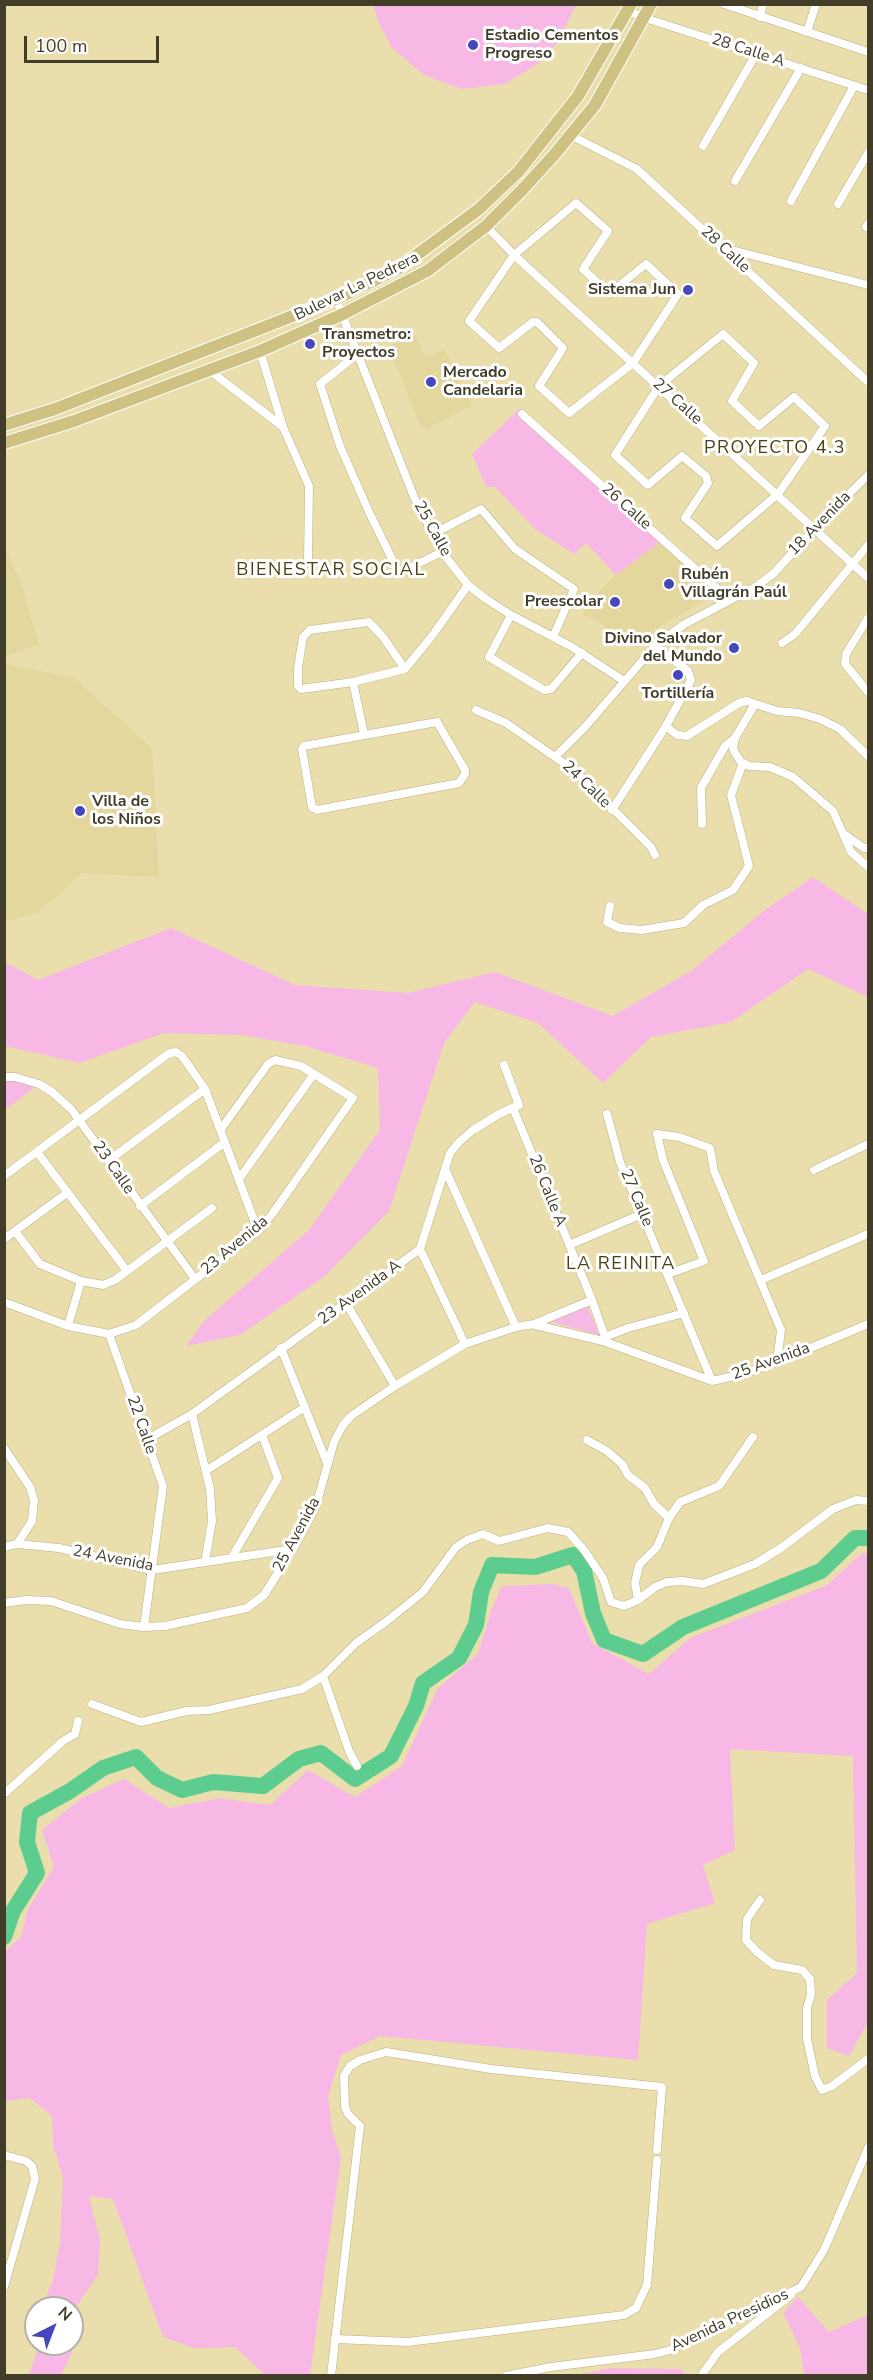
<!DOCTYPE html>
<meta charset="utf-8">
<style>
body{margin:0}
#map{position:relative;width:873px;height:2380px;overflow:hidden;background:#eadead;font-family:"Nunito Sans",sans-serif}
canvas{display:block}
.frame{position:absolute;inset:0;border:6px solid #423d29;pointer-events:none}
.north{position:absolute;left:24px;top:2296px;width:60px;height:60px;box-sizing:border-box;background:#fff;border:2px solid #b3b1a9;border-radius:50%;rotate:42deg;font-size:16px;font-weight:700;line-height:24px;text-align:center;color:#423d29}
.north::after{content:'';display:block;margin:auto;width:21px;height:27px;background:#4647bc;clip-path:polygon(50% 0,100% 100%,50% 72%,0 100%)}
.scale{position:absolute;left:24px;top:36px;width:135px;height:27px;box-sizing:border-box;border:3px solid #423d29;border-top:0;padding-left:8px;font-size:18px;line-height:21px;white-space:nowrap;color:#423d29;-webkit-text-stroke:4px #fff;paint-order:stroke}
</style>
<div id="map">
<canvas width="873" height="2380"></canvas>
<div class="frame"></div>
<div class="north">N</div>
<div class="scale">100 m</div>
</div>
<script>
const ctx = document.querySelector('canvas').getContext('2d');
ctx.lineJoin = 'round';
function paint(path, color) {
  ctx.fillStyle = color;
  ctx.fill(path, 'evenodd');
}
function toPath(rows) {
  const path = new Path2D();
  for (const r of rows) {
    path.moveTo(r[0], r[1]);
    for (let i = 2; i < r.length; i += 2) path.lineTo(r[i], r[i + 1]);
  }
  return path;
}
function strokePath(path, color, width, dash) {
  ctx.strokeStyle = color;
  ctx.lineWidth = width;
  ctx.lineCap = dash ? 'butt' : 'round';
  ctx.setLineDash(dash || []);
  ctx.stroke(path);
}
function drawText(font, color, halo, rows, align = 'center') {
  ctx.font = font + ' "Nunito Sans",sans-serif';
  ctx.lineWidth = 6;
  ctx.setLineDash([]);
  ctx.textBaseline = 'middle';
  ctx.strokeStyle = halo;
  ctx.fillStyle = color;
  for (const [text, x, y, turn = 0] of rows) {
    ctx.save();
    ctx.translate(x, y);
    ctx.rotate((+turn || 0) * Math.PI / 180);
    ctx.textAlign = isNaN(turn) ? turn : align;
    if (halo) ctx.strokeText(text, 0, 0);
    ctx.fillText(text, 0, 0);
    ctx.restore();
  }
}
paint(toPath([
 [416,336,426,358,444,349,472,405,426,430,425,426,421,427,388,346],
 [665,538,721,591,656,629,637,649,597,621,582,615,599,592,616,575],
 [5,548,21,583,39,645,5,656],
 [5,664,75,678,152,749,159,877,81,873,38,913,5,921]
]), '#e4d79d');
paint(toPath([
 [373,5,373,4,576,5,558,42,539,63,505,84,462,89,424,75,392,48,378,21],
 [520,408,625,502,665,538,616,575,586,543,574,554,535,529,495,487,486,487,472,454],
 [813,877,868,914,868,997,808,969,731,1022,651,1037,603,1083,538,1023,475,1002,444,1043,389,1211,325,1276,240,1335,186,1346,205,1320,309,1230,380,1130,378,1068,305,1046,242,1035,164,1033,79,1063,5,1046,5,962,38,980,171,928,295,985,408,993,495,972,613,1016,691,971,765,910],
 [5,1077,39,1084,5,1110],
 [587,1305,599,1335,549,1321],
 [862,1553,868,1554,868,2022,849,2056,827,2048,827,2000,857,1973,853,1756,730,1749,735,1850,703,1865,715,1903,647,1924,638,2060,380,2036,341,2055,328,2096,332,2130,341,2157,310,2375,265,2375,235,2347,194,2348,163,2337,113,2199,89,2196,100,2240,98,2275,75,2308,72,2353,61,2375,29,2375,36,2354,37,2344,72,2344,72,2308,42,2308,53,2280,60,2242,63,2178,53,2145,52,2116,30,2098,5,2101,5,1951,21,1937,28,1909,54,1867,42,1830,82,1798,124,1779,169,1808,219,1798,270,1805,308,1770,355,1797,402,1766,438,1688,478,1654,492,1608,502,1586,553,1584,569,1588,592,1643,649,1674,690,1638,827,1585],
 [798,2297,829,2332,868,2315,868,2375,804,2375,800,2348,783,2313],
 [610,2368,680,2369,687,2375,578,2375]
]), '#f7b8e6');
strokePath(toPath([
 [4,1937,13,1911,37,1873,27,1842,30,1813,70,1791,103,1768,136,1757,157,1778,182,1790,213,1782,263,1786,299,1759,321,1753,355,1779,391,1756,416,1706,423,1683,459,1658,476,1625,481,1592,492,1565,535,1567,573,1555,584,1571,593,1613,604,1640,643,1654,683,1627,821,1571,855,1538,868,1538]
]), '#5dcc8f', 16);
const street = toPath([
 [724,4,868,52],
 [628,11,645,18,868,90],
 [760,17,763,4],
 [807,32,816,4],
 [570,135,637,169,868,382],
 [703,146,756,54],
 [735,181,801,68],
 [791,201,854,86],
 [576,203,608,231,583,269,609,294,646,264,678,294,633,363,569,413,539,386,563,348,537,322,533,322,499,348,469,321,514,255,576,203],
 [838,204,868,153],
 [486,226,514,255,868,578],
 [866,227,868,224],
 [724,248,868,285],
 [336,299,414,497,442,552,468,585,486,599,511,615,572,647,624,681],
 [723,334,754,363,732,401,759,426,794,397,825,426,778,494,717,546,685,518,708,483,706,476,682,456,648,485,615,455,659,386,723,334],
 [260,351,283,427,309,486,308,563],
 [359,353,320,384,340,446,369,512,397,569,403,571,442,552],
 [209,370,283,427],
 [522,414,730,600],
 [433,534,481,509,515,549,574,589,553,637],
 [511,615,489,657,544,690,551,689,582,653],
 [868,618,846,654,845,664,868,692],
 [782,643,795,634,868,545],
 [405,669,383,637,369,622,310,630,303,637,298,668,298,686,301,689,353,682,405,669,432,636,468,585],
 [353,682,364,734],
 [476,710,506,723,575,771,651,847,655,855],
 [437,722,465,770,465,774,459,783,317,810,312,807,302,749,304,746,437,722],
 [666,726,677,735,687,736,739,703,747,701,777,711,799,713,820,719,840,729,868,756],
 [735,738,733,749,740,761,749,766,770,767,793,777,833,811,851,852,868,867],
 [555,757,585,727,655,646,683,625,757,586,774,573,815,528,868,475],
 [612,810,666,726,691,680,688,671,655,646],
 [702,824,701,788,725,746,735,738,755,704],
 [844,834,864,848,868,848],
 [610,906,607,922,620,928,642,930,684,923,703,905,733,890,749,866,731,795,743,763],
 [4,1077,15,1077,39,1084,52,1092,71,1109,195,1279],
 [513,1108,592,1300,605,1337,603,1341],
 [607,1114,620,1162,712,1381],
 [37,1152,127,1271],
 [108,1161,205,1089],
 [445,1169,516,1327],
 [814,1170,868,1144],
 [4,1176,168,1054,176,1052,182,1056,205,1089,258,1231],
 [239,1179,314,1074],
 [140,1206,225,1142],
 [15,1231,40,1264,81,1281,103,1285,115,1280,212,1208],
 [4,1239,67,1193],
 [569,1245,642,1214],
 [420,1249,465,1344],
 [668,1274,704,1261,663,1160,657,1134,679,1137,710,1148,714,1171,781,1330,777,1362],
 [761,1280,868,1234],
 [4,1302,68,1326,109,1334],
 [346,1303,395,1386],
 [535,1325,603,1341,712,1381,743,1374,777,1362,868,1324],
 [68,1326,81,1281],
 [109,1334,136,1325,258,1231,273,1213,353,1098,301,1066,275,1060,268,1064,221,1129],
 [109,1334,163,1486,144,1627],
 [605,1337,628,1328,684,1313],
 [281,1348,327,1463],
 [192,1414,210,1489,212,1521,205,1562],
 [146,1440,192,1414,420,1249,450,1153,459,1142,473,1130,499,1114,519,1105,504,1065],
 [587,1440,607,1451,622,1464,628,1475,645,1488,654,1504,669,1518],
 [4,1448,30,1487,34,1500,32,1521,17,1544],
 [207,1470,305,1407],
 [4,1547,17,1544,59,1548,152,1570,293,1549],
 [232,1557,278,1478,262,1435],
 [638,1600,635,1583,639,1565,657,1547,669,1518,680,1502,719,1486,753,1437],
 [4,1603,26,1600,51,1601,120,1624,144,1627,165,1626,247,1608,264,1595,293,1549,316,1506,334,1442,343,1425,351,1416,395,1386,465,1344,516,1327,534,1324,592,1300],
 [323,1676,349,1751,357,1766],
 [92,1704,141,1722,187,1711,209,1710,302,1689,323,1676,356,1643,387,1621,423,1592,456,1547,467,1540,483,1534,499,1541,548,1528,568,1532,584,1550,603,1578,611,1602,624,1606,638,1600,655,1587,667,1582,683,1581,703,1584,755,1564,781,1548,833,1509,856,1500,868,1501],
 [4,1794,63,1741,75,1734,78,1721],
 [760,1900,747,1919,746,1940,757,1952,774,1965,802,1970,810,1979,811,1994,807,2008,807,2039,815,2076,822,2090,832,2086,868,2059],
 [4,2155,26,2161,32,2166,35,2179,4,2287],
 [335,2339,408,2342,624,2315,636,2308,647,2285,657,2160],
 [331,2376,360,2126,348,2114,345,2107,344,2076,350,2066,360,2060,386,2052,491,2069,662,2087,657,2150],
 [506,2376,551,2367,655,2354,670,2350,801,2287,824,2250,868,2148],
 [701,2376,718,2352,791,2295]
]);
const primary = toPath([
 [4,425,55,409,336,299,399,268,479,209,518,172,578,96,631,4],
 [4,443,74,421,260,351,343,314,427,271,486,226,522,190,554,155,595,105,651,4]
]);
strokePath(street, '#baaf7f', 9);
strokePath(primary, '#fff', 14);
strokePath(street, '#fff', 8);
strokePath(primary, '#cec182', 12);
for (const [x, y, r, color] of [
 [473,45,6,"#4647bc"],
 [688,290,6,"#4647bc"],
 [310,344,6,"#4647bc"],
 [431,382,6,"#4647bc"],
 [669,584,6,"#4647bc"],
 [615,602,6,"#4647bc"],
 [734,648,6,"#4647bc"],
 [678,675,6,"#4647bc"],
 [80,811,6,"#4647bc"]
]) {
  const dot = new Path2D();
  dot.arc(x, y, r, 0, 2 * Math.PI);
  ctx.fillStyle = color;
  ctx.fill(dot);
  strokePath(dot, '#fff', 2);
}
drawText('bold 16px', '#423d29', '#fff', [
 ["Estadio Cementos",485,36],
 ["Progreso",485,54],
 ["Sistema Jun",676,290,"right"],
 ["Transmetro:",322,335],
 ["Proyectos",322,353],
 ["Mercado",443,373],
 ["Candelaria",443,391],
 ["Rubén",681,575],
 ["Villagrán Paúl",681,593],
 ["Preescolar",603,602,"right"],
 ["Divino Salvador",722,639,"right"],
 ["del Mundo",722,657,"right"],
 ["Tortillería",678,694,"center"],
 ["Villa de",92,802],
 ["los Niños",92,820]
], 'left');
drawText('16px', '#423d29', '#fff', [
 ["28 Calle A",748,51,18],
 ["28 Calle",725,250,43],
 ["Bulevar La Pedrera",357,287,-26],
 ["27 Calle",677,402,42],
 ["26 Calle",626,507,42],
 ["18 Avenida",820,524,-46],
 ["25 Calle",432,529,61],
 ["24 Calle",586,785,44],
 ["23 Calle",113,1168,55],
 ["26 Calle A",547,1191,68],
 ["27 Calle",636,1198,67],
 ["23 Avenida",235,1246,-40],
 ["23 Avenida A",360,1293,-36],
 ["25 Avenida",771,1362,-20],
 ["22 Calle",141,1425,71],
 ["25 Avenida",297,1535,-62],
 ["24 Avenida",113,1559,11],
 ["Avenida Presidios",730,2321,-25]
]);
ctx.letterSpacing = '1.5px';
drawText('18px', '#4b4112', '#fff', [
 ["PROYECTO 4.3",775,449],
 ["BIENESTAR SOCIAL",331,571],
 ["LA REINITA",621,1265]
]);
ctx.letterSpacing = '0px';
</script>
